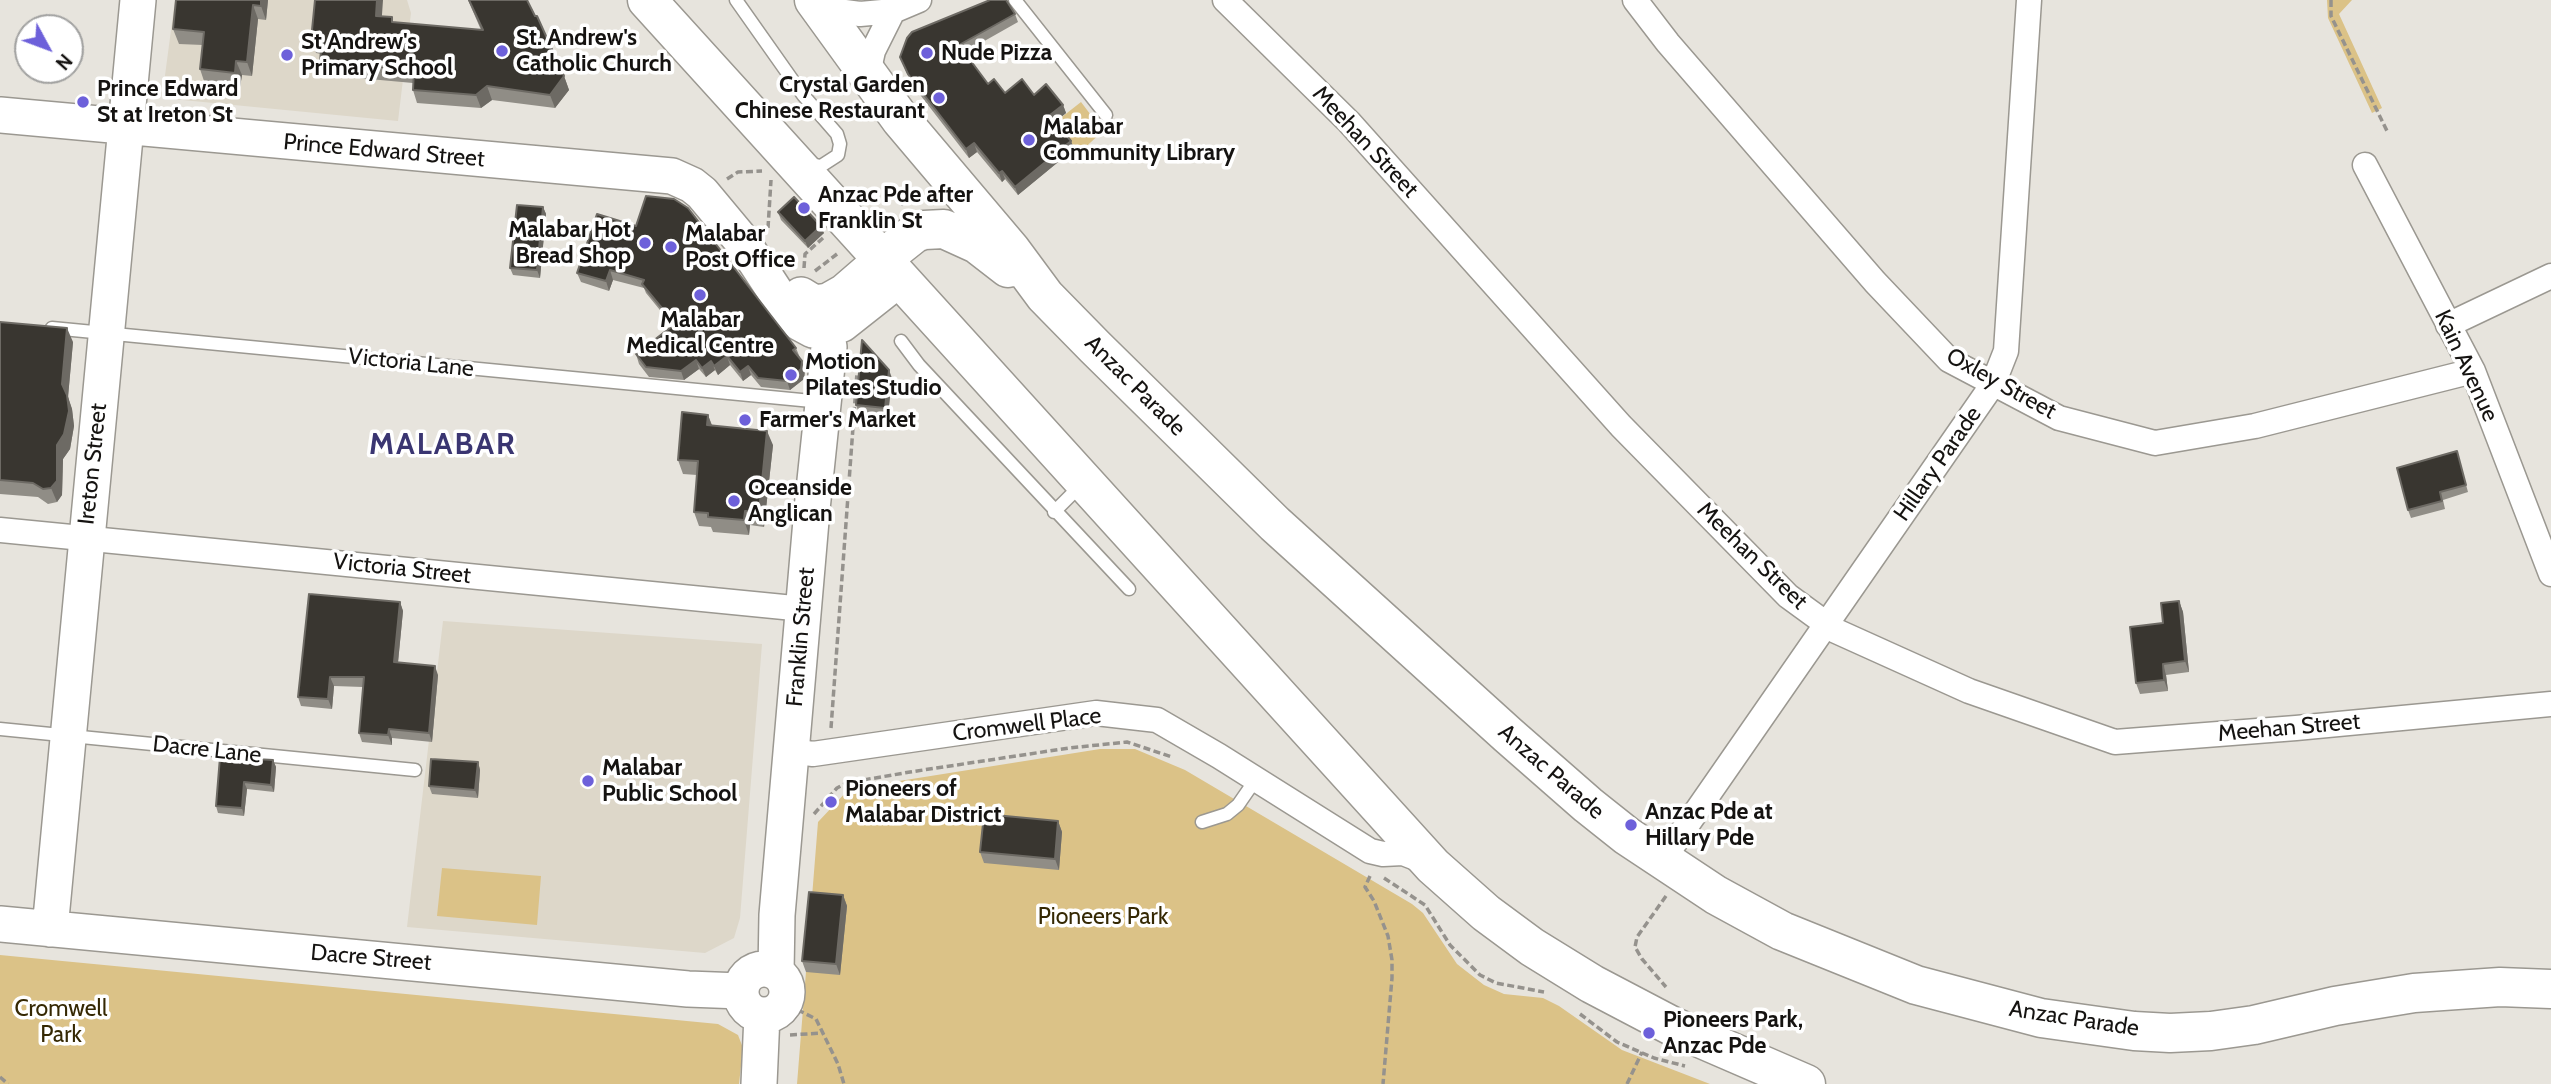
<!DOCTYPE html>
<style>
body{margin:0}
#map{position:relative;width:2551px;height:1084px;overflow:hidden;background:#e7e4dd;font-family:Cabin,sans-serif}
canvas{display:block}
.north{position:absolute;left:14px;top:14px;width:70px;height:70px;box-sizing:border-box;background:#fff;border:2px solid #a1a1a0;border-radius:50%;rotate:131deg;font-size:19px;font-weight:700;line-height:28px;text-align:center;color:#151311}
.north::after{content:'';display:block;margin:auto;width:24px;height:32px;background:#6d60da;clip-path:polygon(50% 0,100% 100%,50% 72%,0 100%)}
</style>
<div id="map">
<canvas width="2551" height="1084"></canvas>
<div class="north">N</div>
</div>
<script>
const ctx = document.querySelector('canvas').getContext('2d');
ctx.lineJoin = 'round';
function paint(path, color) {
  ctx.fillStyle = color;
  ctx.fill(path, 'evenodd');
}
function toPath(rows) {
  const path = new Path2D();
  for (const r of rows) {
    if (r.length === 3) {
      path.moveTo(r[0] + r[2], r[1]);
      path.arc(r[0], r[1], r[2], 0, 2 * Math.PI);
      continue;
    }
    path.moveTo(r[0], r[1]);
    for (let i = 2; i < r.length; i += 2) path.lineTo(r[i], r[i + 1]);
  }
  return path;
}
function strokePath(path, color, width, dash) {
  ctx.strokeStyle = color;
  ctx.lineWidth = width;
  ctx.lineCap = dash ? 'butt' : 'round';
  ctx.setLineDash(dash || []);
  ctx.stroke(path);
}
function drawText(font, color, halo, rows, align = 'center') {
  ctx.font = font + ' Cabin,sans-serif';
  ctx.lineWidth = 7;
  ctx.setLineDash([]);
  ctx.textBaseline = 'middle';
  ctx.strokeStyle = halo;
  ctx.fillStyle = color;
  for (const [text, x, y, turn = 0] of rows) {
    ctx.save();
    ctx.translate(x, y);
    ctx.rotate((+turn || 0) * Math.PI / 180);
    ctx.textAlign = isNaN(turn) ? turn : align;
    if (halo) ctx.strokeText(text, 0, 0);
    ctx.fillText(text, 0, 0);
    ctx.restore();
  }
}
paint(toPath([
 [175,0,407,0,411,13,398,121,162,98],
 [443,621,762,644,740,918,734,938,705,953,407,927]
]), '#ddd7c9');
paint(toPath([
 [2327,0,2352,0,2339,14,2382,108,2372,113,2328,18],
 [1081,102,1103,131,1078,154,1053,124],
 [1100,749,1135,749,1185,770,1412,904,1423,913,1457,964,1484,985,1504,994,1543,998,1559,1006,1622,1050,1710,1084,797,1084,818,822,849,789],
 [442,868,541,876,537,925,437,916],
 [0,955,718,1024,738,1035,743,1048,739,1084,0,1084]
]), '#dbc287');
const lane = toPath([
 [736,0,803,95,837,134,840,144,838,155,821,166,807,164],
 [1015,0,1106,115],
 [52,328,822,402],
 [901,341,919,365,1129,589],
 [1054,512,1082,484],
 [0,729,415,770],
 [1202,822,1227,814,1238,805,1256,779]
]);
const street = toPath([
 [1225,0,1349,122,1621,426,1788,596,1836,631,1969,691,2115,742,2296,728,2551,704],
 [1635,0,1668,43,1875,282,1949,360,2059,418,2155,443,2255,426,2473,371],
 [816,4,838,11,860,14,893,11,919,0],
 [870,75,869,69,873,51,893,11],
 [2365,165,2473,371,2551,574],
 [2448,325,2551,276],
 [0,530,804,609],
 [791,751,813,754,1096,713,1157,720,1219,756,1370,851,1383,854,1403,853,1426,862],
 [1662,861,1993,384,2006,351,2029,0]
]);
const secondary = toPath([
 [0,115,672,176,692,185,702,193,742,241,780,299,800,323,813,330,826,330,842,324,899,279],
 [801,295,814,303,828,301,844,292,881,260],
 [0,924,688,989,741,991],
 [50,929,138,0],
 [764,992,23],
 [776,972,777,915,812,509,829,347,820,303],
 [759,1084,762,1015]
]);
const primary = toPath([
 [647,0,1433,866,1486,913,1532,947,1592,984,1672,1026,1806,1084],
 [814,0,901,120,1011,250,1045,296,1095,347,1275,524,1508,735,1588,805,1627,836,1716,895,1782,931,1916,985,2041,1018,2134,1031,2170,1033,2211,1031,2254,1025,2335,1006,2414,993,2500,987,2551,989],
 [881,260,915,233,924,230,944,229,977,244,1008,268]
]);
strokePath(lane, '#9b9891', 15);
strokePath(street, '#9b9891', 27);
strokePath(secondary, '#9b9891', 38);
strokePath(primary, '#9b9891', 41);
strokePath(toPath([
 [2331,0,2331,16,2387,131],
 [727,179,738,172,762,171],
 [901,205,920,190],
 [768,228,771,180],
 [804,268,805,254,823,238],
 [815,271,837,254],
 [831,728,858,359],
 [814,814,837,788,846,783,910,772,1069,748,1127,742,1172,757],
 [1370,876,1365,887,1374,901,1388,936,1392,960,1392,978,1383,1084],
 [1384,878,1425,905,1450,945,1480,975,1496,983,1544,992],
 [1666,896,1637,937,1635,947,1642,959,1666,987],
 [800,1011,801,984],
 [1580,1014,1617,1042,1654,1058,1685,1066],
 [791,1021,800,1011,816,1019,838,1064,844,1084],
 [790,1035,823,1033],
 [0,1077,8,1084],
 [1627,1084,1642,1052]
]), '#95928d', 3.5, [7, 3.5]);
strokePath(lane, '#fff', 12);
strokePath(street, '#fff', 24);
strokePath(secondary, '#fff', 35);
strokePath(primary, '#fff', 38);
paint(toPath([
 [268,0,266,20,258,19,252,76,242,75,240,87,205,84,200,69,203,45,179,44,173,29],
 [468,0,527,0,564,76,569,90,555,108,492,100,481,108,417,103,413,90,413,83,325,75,320,61,321,54,316,53,311,40,382,16,394,22,481,30],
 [1015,14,1018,22,965,52,988,84,1005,93,1034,95,1063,105,1066,113,1055,122,1071,141,1074,149,1018,195,1005,179,1002,182,977,152,969,158,911,83,900,57],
 [543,207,546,214,540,278,513,275,510,268],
 [778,212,824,233,808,248,781,220],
 [597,214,796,348,805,370,804,379,790,390,761,387,751,375,743,381,730,365,718,375,715,370,706,377,699,369,684,380,649,377,639,364,636,354,673,326,646,293,644,288,613,280,609,291,581,282,577,273],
 [0,322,73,342,68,397,72,409,74,426,70,449,63,459,62,495,57,502,48,504,38,497,0,494],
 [892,378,888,415,859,413,856,405],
 [708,415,712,425,773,445,764,527,750,525,749,535,713,532,711,527,699,526,694,512,697,475,683,474,678,460],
 [2457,451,2468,492,2443,500,2445,509,2411,518,2408,510],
 [2179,601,2183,612,2189,672,2166,675,2168,691,2140,694,2136,683,2163,623],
 [400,602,403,611,398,663,438,675,432,742,392,738,392,745,362,742,359,733,363,687,334,686,332,709,301,706,298,697],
 [220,757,273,760,276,767,274,792,247,789,244,816,218,813,216,806],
 [478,762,480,770,478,798,432,794,429,786],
 [1058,821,1062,832,1059,870,984,863,980,852],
 [843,895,847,906,840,975,806,972,802,961]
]), '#908d86');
paint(toPath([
 [261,0,268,0,266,20,261,6],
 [377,0,383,0,381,29,376,16],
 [253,5,258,19,252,76,247,62],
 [236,61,242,75,240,87,235,73],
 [564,76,569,90,555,108,550,95],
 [487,86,492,100,481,108,476,95],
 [1063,105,1066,113,1053,124,1050,115],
 [1071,141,1074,149,1018,195,1015,187],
 [974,143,977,152,969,158,966,149],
 [1002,171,1005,179,1002,182,999,173],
 [543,207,546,214,540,278,537,270],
 [821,226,824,233,808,248,805,241],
 [610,270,613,280,609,291,606,281],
 [67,328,73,342,68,397,72,409,74,426,70,449,63,459,62,495,57,502,51,488],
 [727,356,730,365,718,375,714,366],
 [696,360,699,369,684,380,681,371],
 [711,361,715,370,706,377,702,368],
 [802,361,805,370,804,379,790,390,787,381],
 [748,366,751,375,743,381,740,372],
 [889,370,892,378,888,415,885,408],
 [708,415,713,429,707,425],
 [767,431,773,445,764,527,759,512],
 [745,511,750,525,749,535,744,520],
 [2179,601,2183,612,2189,672,2185,661],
 [400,602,403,611,397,672,394,662],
 [2163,664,2166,675,2168,691,2164,680],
 [435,666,438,675,432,742,429,733],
 [330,677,334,686,332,709,328,699],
 [389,729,392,738,392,745,388,735],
 [273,760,276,767,274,792,271,785],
 [478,762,480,770,478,798,475,790],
 [244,782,247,789,244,816,242,808],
 [1058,821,1062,832,1059,870,1055,859],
 [843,895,847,906,840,975,836,964]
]), '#6d6a64');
const building = toPath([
 [176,0,261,0,261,6,253,5,247,62,236,61,235,73,200,69,204,32,173,29,176,0],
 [315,0,377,0,376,16,392,17,392,22,483,30,469,0,527,0,535,16,537,16,564,76,550,95,487,86,476,95,413,90,414,70,320,61,322,41,311,40,315,0],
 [990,0,1006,0,1015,14,959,45,988,84,994,79,1005,93,1022,79,1034,95,1046,84,1063,105,1050,115,1071,141,1015,187,1002,171,999,173,974,143,966,149,908,74,900,57,907,38,912,32,990,0],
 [646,196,674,199,688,208,796,348,793,350,802,361,801,369,787,381,758,378,748,366,740,372,727,356,714,366,711,361,702,368,696,360,681,371,646,367,636,354,675,324,642,284,644,280,610,270,606,281,577,273,597,214,636,226,646,196],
 [794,197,821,226,805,241,778,212,794,197],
 [517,205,543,207,537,270,510,268,517,205],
 [0,322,67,328,62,384,67,395,69,411,64,434,57,445,57,481,51,488,43,489,33,483,0,480,0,322],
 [862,340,889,370,885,408,856,405,862,340],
 [682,412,708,415,707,425,767,431,759,512,745,511,744,520,708,517,708,513,694,512,698,461,678,460,682,412],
 [2457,451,2466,485,2440,492,2442,501,2408,510,2397,468,2457,451],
 [309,594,400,602,394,662,435,666,429,733,389,729,388,735,359,733,364,677,330,677,328,699,298,697,309,594],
 [2179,601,2185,661,2163,664,2164,680,2136,683,2130,627,2163,623,2161,603,2179,601],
 [220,757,273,760,271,785,244,782,242,808,216,806,220,757],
 [431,759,478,762,475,790,429,786,431,759],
 [984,814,1058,821,1055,859,980,852,984,814],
 [809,892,843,895,836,964,802,961,809,892]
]);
paint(building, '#393630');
strokePath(building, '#6d6a64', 2);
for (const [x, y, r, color] of [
 [502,51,7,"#6d60da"],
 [927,53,7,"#6d60da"],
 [287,55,7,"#6d60da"],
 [939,98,7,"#6d60da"],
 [83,102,7,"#6d60da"],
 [1029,140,7,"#6d60da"],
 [804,208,7,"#6d60da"],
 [645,243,7,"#6d60da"],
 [671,247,7,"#6d60da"],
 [700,295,7,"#6d60da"],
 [791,375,7,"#6d60da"],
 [745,420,7,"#6d60da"],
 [734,501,7,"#6d60da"],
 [588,781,7,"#6d60da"],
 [831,802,7,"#6d60da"],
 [1631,825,7,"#6d60da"],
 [1649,1033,7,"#6d60da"]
]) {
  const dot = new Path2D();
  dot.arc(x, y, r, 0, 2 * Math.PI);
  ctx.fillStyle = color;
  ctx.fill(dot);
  strokePath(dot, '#fff', 2.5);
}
drawText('bold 23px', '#151311', '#fff', [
 ["St. Andrew's",516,38],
 ["Catholic Church",516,64],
 ["St Andrew's",301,42],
 ["Primary School",301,68],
 ["Nude Pizza",941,53],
 ["Crystal Garden",925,85,"right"],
 ["Chinese Restaurant",925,111,"right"],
 ["Prince Edward",97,89],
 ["St at Ireton St",97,115],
 ["Malabar",1043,127],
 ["Community Library",1043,153],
 ["Anzac Pde after",818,195],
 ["Franklin St",818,221],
 ["Malabar Hot",631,230,"right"],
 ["Bread Shop",631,256,"right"],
 ["Malabar",685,234],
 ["Post Office",685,260],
 ["Malabar",700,320,"center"],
 ["Medical Centre",700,346,"center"],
 ["Motion",805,362],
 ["Pilates Studio",805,388],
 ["Farmer's Market",759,420],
 ["Oceanside",748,488],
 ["Anglican",748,514],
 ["Malabar",602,768],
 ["Public School",602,794],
 ["Pioneers of",845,789],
 ["Malabar District",845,815],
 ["Anzac Pde at",1645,812],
 ["Hillary Pde",1645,838],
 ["Pioneers Park,",1663,1020],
 ["Anzac Pde",1663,1046]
], 'left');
drawText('23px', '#151311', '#fff', [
 ["Meehan Street",1365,142,47],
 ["Prince Edward Street",384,151,5],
 ["Victoria Lane",411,363,6],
 ["Kain Avenue",2466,366,65],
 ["Oxley Street",2001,384,29],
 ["Anzac Parade",1135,386,45],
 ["Ireton Street",93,464,-84],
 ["Hillary Parade",1938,464,-55],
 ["Meehan Street",1752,556,44],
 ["Victoria Street",402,569,6],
 ["Franklin Street",801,637,-85],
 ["Cromwell Place",1027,725,-7],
 ["Meehan Street",2289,728,-5],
 ["Dacre Lane",207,750,6],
 ["Anzac Parade",1551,772,41],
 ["Dacre Street",371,958,5],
 ["Anzac Parade",2074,1019,9]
]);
drawText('23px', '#352803', '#fff', [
 ["Pioneers Park",1103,917],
 ["Cromwell",61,1009],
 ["Park",61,1035]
]);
ctx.letterSpacing = '2px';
drawText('bold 30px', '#3a3571', '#fff', [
 ["MALABAR",443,445]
]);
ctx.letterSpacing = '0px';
</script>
